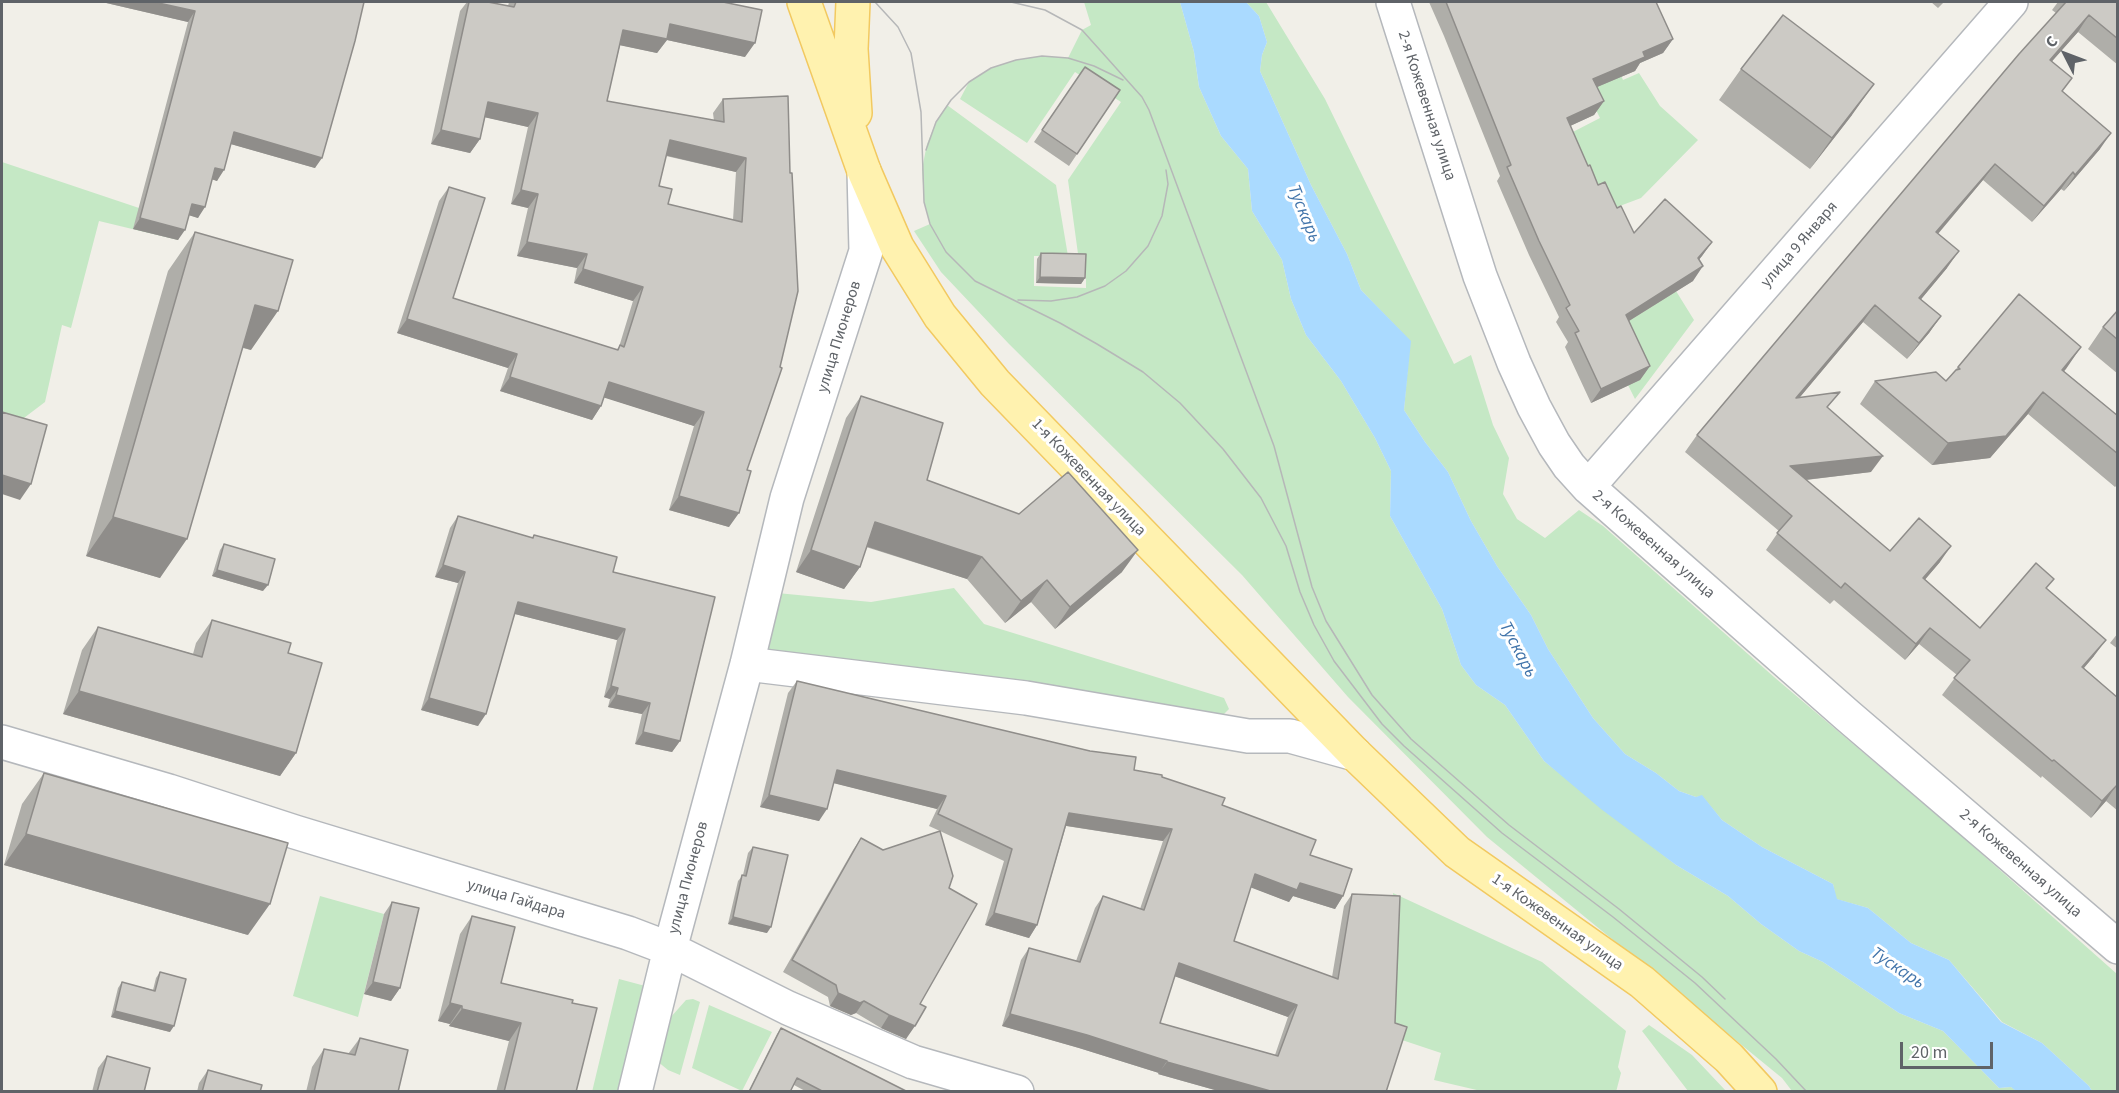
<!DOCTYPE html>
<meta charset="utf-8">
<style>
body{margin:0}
#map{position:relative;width:2119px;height:1093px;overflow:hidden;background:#f1efe8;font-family:"Source Sans 3",sans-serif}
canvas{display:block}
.frame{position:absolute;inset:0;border:3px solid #5f6368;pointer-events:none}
.north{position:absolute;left:2035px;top:24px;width:60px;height:60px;-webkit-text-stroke:4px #fff;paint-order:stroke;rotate:312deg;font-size:16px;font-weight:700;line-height:24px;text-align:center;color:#5f6368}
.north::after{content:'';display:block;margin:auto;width:21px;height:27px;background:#5f6368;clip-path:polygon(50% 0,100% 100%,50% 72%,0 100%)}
.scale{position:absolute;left:1900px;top:1042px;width:93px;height:27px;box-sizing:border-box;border:3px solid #5f6368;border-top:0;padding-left:8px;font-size:18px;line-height:21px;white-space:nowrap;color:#5f6368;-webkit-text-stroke:4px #fff;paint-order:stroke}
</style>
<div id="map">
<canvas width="2119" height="1093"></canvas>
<div class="frame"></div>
<div class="north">С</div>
<div class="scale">20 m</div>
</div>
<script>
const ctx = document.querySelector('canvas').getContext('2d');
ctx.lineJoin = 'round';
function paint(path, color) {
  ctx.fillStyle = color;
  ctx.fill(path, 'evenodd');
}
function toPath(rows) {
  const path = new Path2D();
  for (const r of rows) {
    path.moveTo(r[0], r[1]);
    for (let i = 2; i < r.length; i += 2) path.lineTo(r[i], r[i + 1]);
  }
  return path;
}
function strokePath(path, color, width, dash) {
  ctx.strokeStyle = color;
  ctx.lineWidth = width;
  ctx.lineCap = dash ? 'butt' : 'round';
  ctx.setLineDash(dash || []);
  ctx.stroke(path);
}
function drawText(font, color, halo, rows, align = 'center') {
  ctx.font = font + ' "Source Sans 3",sans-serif';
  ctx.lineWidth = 6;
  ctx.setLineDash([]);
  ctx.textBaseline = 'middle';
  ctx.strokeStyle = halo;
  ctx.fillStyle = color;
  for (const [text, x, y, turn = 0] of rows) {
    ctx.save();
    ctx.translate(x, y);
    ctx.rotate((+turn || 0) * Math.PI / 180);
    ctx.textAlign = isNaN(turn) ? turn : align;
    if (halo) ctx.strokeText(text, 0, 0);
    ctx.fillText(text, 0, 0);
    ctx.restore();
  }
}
paint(toPath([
 [1084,2,1180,2,1194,52,1199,87,1221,136,1248,169,1252,211,1282,260,1291,299,1306,335,1341,381,1375,438,1391,471,1390,516,1442,609,1461,665,1476,685,1505,705,1544,761,1676,865,1728,896,1761,924,1799,951,1823,962,1899,1013,1943,1031,1999,1088,2011,1087,2017,1091,1792,1091,1782,1078,1487,837,1348,697,1242,575,1009,344,941,272,914,231,930,224,924,202,922,169,927,144,936,122,947,105,1056,185,1068,256,1034,256,1034,286,1086,288,1086,255,1078,254,1068,180,1121,102,1075,72,1027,143,960,99,969,82,991,68,1016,60,1042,56,1068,58,1082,30,1091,25],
 [1246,2,1266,2,1325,99,1454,364,1471,355,1493,425,1509,458,1503,494,1517,519,1545,538,1579,510,1603,526,1774,677,1957,832,2117,974,2117,1091,2092,1091,2089,1086,2042,1043,2002,1022,1949,960,1911,943,1868,908,1836,899,1833,884,1762,847,1722,820,1702,796,1696,797,1679,791,1656,773,1625,754,1593,718,1548,649,1531,615,1497,566,1471,521,1448,472,1425,442,1404,410,1410,341,1361,290,1347,254,1311,185,1260,71,1262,55,1267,42,1259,16],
 [1607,43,1623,80,1639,73,1660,106,1698,140,1641,198,1609,210,1567,135,1600,118,1584,86],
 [2,162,139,208,178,240,99,221,71,328,62,325,45,402,12,427,2,423],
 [1676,291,1694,320,1635,399,1628,385,1639,380,1616,329],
 [954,588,984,624,1224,698,1229,709,1221,717,759,656,777,593,871,602],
 [1393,893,1542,962,1626,1031,1618,1067,1621,1073,1616,1092,1481,1091,1434,1080,1441,1053,1387,1035],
 [320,896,384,914,358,1017,293,996],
 [619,979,649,987,623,1091,592,1092],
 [693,999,700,1002,680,1075,668,1070,657,1061,670,1018,686,1000],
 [709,1005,772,1032,742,1091,692,1068],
 [1649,1025,1692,1055,1726,1091,1688,1091,1642,1031]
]), '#c5e8c5');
paint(toPath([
 [1180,2,1246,2,1259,16,1267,42,1262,55,1260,71,1311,185,1347,254,1361,290,1411,341,1404,410,1425,442,1448,472,1471,521,1497,566,1531,615,1548,649,1593,718,1625,754,1656,773,1679,791,1696,797,1702,795,1722,820,1762,847,1833,884,1837,899,1868,908,1911,943,1949,960,2001,1022,2042,1043,2089,1086,2092,1091,2017,1092,2011,1087,1999,1088,1943,1031,1899,1013,1823,962,1799,951,1761,924,1728,896,1676,865,1601,809,1544,761,1505,705,1476,685,1461,665,1442,609,1390,516,1391,471,1375,438,1341,381,1306,335,1291,299,1282,260,1252,211,1248,169,1221,136,1199,87,1194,52]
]), '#aadaff');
const minor = toPath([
 [1393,2,1480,276,1514,363,1534,407,1554,444,1569,466,1588,487,1665,555,1848,716,2118,947],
 [1588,487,2011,2],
 [747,664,1026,698,1248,736,1290,736,1355,754],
 [2,742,169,791,295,832,628,933,670,949,788,1008,913,1062,1017,1092],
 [635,1092,670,949,747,664,787,498,866,251,864,171]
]);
const major = toPath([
 [804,2,864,171,897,247,940,316,995,383,1355,754,1457,852,1642,982,1729,1058,1760,1092],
 [853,2,851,49,855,113]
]);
strokePath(minor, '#b5b8bc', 36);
strokePath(major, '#f2c960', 36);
strokePath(minor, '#fff', 33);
strokePath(major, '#fff2af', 33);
strokePath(toPath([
 [875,2,898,27,911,53,921,112,924,202,930,224,946,252,975,281,1060,323,1097,344,1143,372,1180,403,1223,449,1261,498,1286,546,1300,592,1314,625,1334,661,1382,724,1404,746,1502,833,1613,917,1695,983,1776,1059,1807,1092],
 [1011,2,1045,10,1082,30,1142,97,1149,110,1274,446,1312,587,1326,621,1372,695,1411,739,1509,825,1619,909,1702,977,1725,999],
 [926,150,936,122,951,100,969,82,991,68,1016,60,1042,56,1068,58,1094,66,1123,80],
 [1018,300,1051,301,1077,297,1105,286,1126,271,1148,246,1162,216,1168,184,1166,170]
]), '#b6b7b8', 1.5);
paint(toPath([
 [102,2,364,2,315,168,231,144,217,181,212,179,198,218,189,215,178,240,133,229,188,22],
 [467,2,488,2,508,6,509,2,723,2,745,57,667,40,657,53,620,45,607,101,714,121,713,113,723,99,788,96,729,527,669,510,694,426,604,397,601,406,592,420,500,391,508,368,397,333,439,201,449,187,453,298,616,350,619,347,633,301,574,283,577,268,517,256,528,208,511,204,528,127,485,117,480,139,470,153,431,144,460,11],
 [666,156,736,172,733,220,668,204,659,186],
 [1429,2,1656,2,1673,39,1663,53,1640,63,1635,71,1597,87,1604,101,1594,115,1570,126,1588,166,1598,185,1617,208,1634,233,1712,242,1699,260,1693,281,1629,321,1650,366,1640,380,1591,403,1565,347,1568,342,1556,322,1559,317,1529,255,1497,181,1500,176,1444,36],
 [1931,2,1944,2,1938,8],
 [2058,2,2118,2,2118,65,2078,32,2052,61,2063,92,2100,149,2064,191,2061,189,2032,222,1983,180,1938,234,1947,268,1921,299,1941,316,1929,333,1907,359,1863,322,1799,398,1828,408,1871,472,1806,480,1890,551,1940,562,1925,579,1980,628,2047,589,2094,656,2084,668,2118,698,2118,811,2106,801,2091,818,2042,776,2041,778,1942,695,1957,675,1919,644,1905,660,1834,600,1830,604,1766,550,1779,531,1685,452,1697,435,2056,13,2052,10],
 [1085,67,1120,90,1069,166,1034,142],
 [1741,69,1852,115,1810,169,1719,100],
 [195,232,251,350,243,348,160,578,86,556,168,271],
 [1041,253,1085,278,1081,284,1036,283,1037,259],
 [2019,294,2064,371,2118,416,2118,484,2115,487,2028,414,1990,458,1932,465,1860,404,1875,381,1946,381],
 [2118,310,2118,374,2088,349,2103,327],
 [861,396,927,480,1122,572,1055,629,1031,602,1005,623,967,579,866,547,860,567,844,589,796,572,846,418],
 [458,516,532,538,534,535,613,572,680,741,672,752,635,744,642,714,608,707,610,699,604,697,617,640,515,614,478,726,421,710,458,583,435,577,450,528],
 [224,544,263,591,212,576,220,550],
 [212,620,288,653,296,753,280,776,63,714,82,650,98,627,193,654,196,643],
 [2118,633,2118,649,2110,643],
 [797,681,1134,770,1162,777,1222,805,1310,855,1343,896,1335,909,1293,896,1289,902,1251,887,1234,941,1332,977,1344,906,1352,894,1386,1092,1222,1092,1158,1074,1159,1073,1079,1048,1002,1026,1021,960,1029,948,1076,961,1095,908,1103,896,1140,909,1163,841,1066,826,1037,925,1029,938,985,925,1004,861,940,831,949,888,920,1004,906,1039,881,1028,856,1013,851,1015,830,1006,828,997,783,972,853,850,861,838,883,850,940,831,929,826,937,809,834,783,819,821,760,807,788,693],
 [1175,976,1288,1017,1275,1055,1160,1023],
 [44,773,248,935,4,865,22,804],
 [753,847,767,933,728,924,738,881,743,875,748,853],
 [392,902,400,988,391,1001,364,994,384,914],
 [472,916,501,983,576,1092,496,1092,509,1041,449,1026,450,1024,438,1021,460,934],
 [160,972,170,1032,111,1017,118,988,122,982,153,990,156,978],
 [781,1028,906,1092,807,1092,794,1085,790,1092,748,1092,777,1034],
 [360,1038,398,1092,306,1092,312,1067,324,1049,348,1054],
 [107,1056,144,1092,92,1092,98,1068],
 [208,1070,260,1092,197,1092,199,1083]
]), '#afaea9');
paint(toPath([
 [102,2,154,2,195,11,188,22],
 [2089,15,2078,32,2039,76,2050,60],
 [670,24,755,43,745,57,667,40,657,53,614,44,623,30],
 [1673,39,1663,53,1640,63,1635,71,1583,93,1593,79,1643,52],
 [1874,84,1852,115,1810,169,1832,138],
 [1604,101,1594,115,1557,132,1567,118],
 [488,102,538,113,528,127,479,116],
 [441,130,480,139,470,153,431,144],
 [234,132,322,158,315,168,227,143],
 [2111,133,2100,149,2064,191,2075,175],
 [670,140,746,158,736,172,660,154],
 [1995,164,1983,180,1925,249,1936,232],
 [215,168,224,170,217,181,208,178],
 [2073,172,2061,189,2032,222,2044,206],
 [521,190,538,194,528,208,511,204],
 [192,204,205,207,198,218,185,214],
 [140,218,185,230,178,240,133,229],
 [527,242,587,254,577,268,517,256],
 [1712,242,1702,256,1688,272,1698,258],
 [1959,251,1947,268,1908,315,1919,298],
 [1703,266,1693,281,1616,329,1626,315],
 [583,269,643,287,633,301,574,283],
 [1040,277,1085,278,1081,284,1036,283],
 [255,305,278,311,251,350,228,343],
 [1875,305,1863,322,1785,415,1796,398],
 [1941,316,1929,333,1907,359,1919,343],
 [407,319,517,354,508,368,397,333],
 [2081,347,2066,369,2046,392,2062,370],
 [1650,366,1640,380,1591,403,1601,389],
 [510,377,601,406,592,420,500,391],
 [609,382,704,412,694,426,599,396],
 [2043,392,2028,414,1990,458,1932,465,1948,443],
 [1883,456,1871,472,1779,483,1790,466],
 [2,475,31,484,20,500,2,494],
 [679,496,739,513,729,527,669,510],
 [113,517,187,539,160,578,86,556],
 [875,522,982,557,967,579,859,544],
 [1951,546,1940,562,1912,595,1923,578],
 [811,550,860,567,844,589,796,572],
 [1138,550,1122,572,1055,629,1070,607],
 [443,565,465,572,458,583,435,577],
 [217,570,268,585,263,591,212,576],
 [1047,580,1031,602,1005,623,1021,601],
 [518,602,625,629,617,640,511,613],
 [1930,628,1919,644,1905,660,1916,644],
 [2106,640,2094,656,2071,683,2082,667],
 [611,686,618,688,610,699,604,697],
 [79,691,296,753,280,776,63,714],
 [616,695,650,703,642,714,608,707],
 [429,698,486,714,478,726,421,710],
 [643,732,680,741,672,752,635,744],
 [837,770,946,796,937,809,829,782],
 [2117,784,2106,801,2091,818,2102,801],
 [769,795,827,809,819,821,760,807],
 [1069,813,1172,829,1163,841,1061,825],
 [26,834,270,904,248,935,4,865],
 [1255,874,1300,883,1343,896,1335,909,1293,896,1289,902,1247,886],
 [994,913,1037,925,1029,938,985,925],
 [733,917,771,927,767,933,728,924],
 [1179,963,1297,1005,1288,1017,1171,975],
 [373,982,400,988,391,1001,364,994],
 [838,993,864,1001,856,1013,851,1015,830,1006],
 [450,1003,462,1006,450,1024,438,1021],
 [462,1009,521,1023,509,1041,449,1026],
 [115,1011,174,1026,170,1032,111,1017],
 [1010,1014,1087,1035,1167,1061,1159,1073,1079,1048,1002,1026],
 [889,1015,915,1026,906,1039,881,1028],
 [1167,1062,1274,1092,1222,1092,1158,1074]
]), '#8f8d8a');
const building = toPath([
 [154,2,364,2,355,41,322,158,234,132,224,170,215,168,205,207,192,204,185,230,140,218,195,11,154,2],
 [469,2,488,2,514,7,516,2,723,2,762,10,755,43,670,24,667,39,623,30,607,101,724,122,723,99,788,96,790,173,792,173,798,291,780,367,782,368,747,470,751,471,739,513,679,496,704,412,609,382,601,406,510,377,517,354,407,319,449,187,485,198,453,298,618,350,620,345,624,347,643,287,583,269,587,254,527,242,538,194,521,190,538,113,488,102,480,139,441,130,469,2],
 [670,140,746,158,742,222,668,204,672,189,659,186,670,140],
 [1446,2,1656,2,1673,39,1643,52,1645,57,1593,79,1604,101,1567,118,1588,166,1590,165,1598,185,1605,182,1617,208,1621,206,1634,233,1665,199,1712,242,1698,258,1703,266,1626,315,1650,366,1601,389,1575,333,1579,331,1566,308,1570,305,1539,241,1507,167,1511,165,1446,2],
 [2066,2,2118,2,2118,39,2089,15,2050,60,2072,78,2062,91,2111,133,2075,175,2073,172,2044,206,1995,164,1936,232,1959,251,1919,298,1941,316,1919,343,1875,305,1796,398,1840,392,1827,407,1883,456,1790,466,1890,551,1919,518,1951,546,1923,578,1980,628,2036,563,2054,579,2046,588,2106,640,2082,667,2118,698,2118,784,2102,801,2054,760,2052,761,1954,678,1970,660,1930,628,1916,644,1845,583,1841,588,1777,533,1792,516,1697,435,2019,54,2066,2],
 [1783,15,1874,84,1832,138,1741,69,1783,15],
 [1085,67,1120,90,1077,154,1042,130,1085,67],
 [195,232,293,260,278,311,255,305,187,539,113,517,195,232],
 [1041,253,1086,254,1085,278,1040,277,1041,253],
 [2019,294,2081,347,2062,370,2118,416,2118,454,2043,392,2006,436,1948,443,1875,381,1936,372,1946,381,1956,370,1960,369,1958,367,2019,294],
 [2118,310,2118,340,2103,327,2118,310],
 [861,396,943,423,927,480,1019,514,1068,472,1138,550,1070,607,1047,580,1021,601,982,557,875,522,860,567,811,550,861,396],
 [2,412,47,425,31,484,2,475,2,412],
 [458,516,533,538,534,535,617,557,613,572,715,597,680,741,643,732,650,703,616,695,618,688,611,686,625,629,518,602,486,714,429,698,465,572,443,565,458,516],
 [224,544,275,559,268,585,217,570,224,544],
 [212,620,291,643,288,653,322,663,296,753,79,691,98,627,202,657,212,620],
 [797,681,1090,751,1136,757,1134,770,1162,775,1162,777,1225,798,1222,805,1316,840,1310,855,1352,869,1343,896,1300,883,1297,890,1255,874,1234,941,1338,979,1352,894,1400,896,1395,1023,1407,1027,1386,1092,1274,1092,1167,1062,1167,1061,1087,1035,1010,1014,1029,948,1080,962,1103,896,1144,910,1172,829,1069,813,1037,925,994,913,1012,849,938,814,946,796,837,770,827,809,769,795,797,681],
 [1179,963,1297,1005,1278,1056,1160,1023,1179,963],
 [44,773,288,843,270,904,26,834,44,773],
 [940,831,953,876,949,888,977,904,920,1004,926,1007,915,1026,889,1015,864,1001,860,1003,838,993,836,985,792,960,861,838,883,850,940,831],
 [753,847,788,855,771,927,733,917,742,875,746,876,753,847],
 [392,902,419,908,400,988,373,982,392,902],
 [472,916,515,927,501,983,573,1000,572,1003,597,1008,576,1092,504,1092,521,1023,462,1009,462,1006,450,1003,472,916],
 [160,972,186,979,174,1026,115,1011,122,982,155,991,160,972],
 [781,1028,906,1091,906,1092,824,1092,797,1078,790,1092,749,1092,781,1028],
 [360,1038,408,1050,398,1092,314,1092,324,1049,355,1055,360,1038],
 [107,1056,150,1068,144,1092,97,1092,107,1056],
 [208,1070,262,1085,260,1092,202,1092,208,1070]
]);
paint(building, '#cccac5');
strokePath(building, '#8f8d8a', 1.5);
drawText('16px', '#5f6368', '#fff', [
 ["2-я Кожевенная улица",1426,106,72],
 ["улица 9 Января",1800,245,-49],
 ["улица Пионеров",840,337,-73],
 ["1-я Кожевенная улица",1088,478,46],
 ["2-я Кожевенная улица",1653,545,41],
 ["2-я Кожевенная улица",2020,864,41],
 ["улица Пионеров",689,878,-75],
 ["улица Гайдара",516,900,17],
 ["1-я Кожевенная улица",1557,923,35]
]);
drawText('italic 18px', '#4174aa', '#fff', [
 ["Тускарь",1303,214,68],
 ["Тускарь",1517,650,62],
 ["Тускарь",1897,969,34]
]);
</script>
